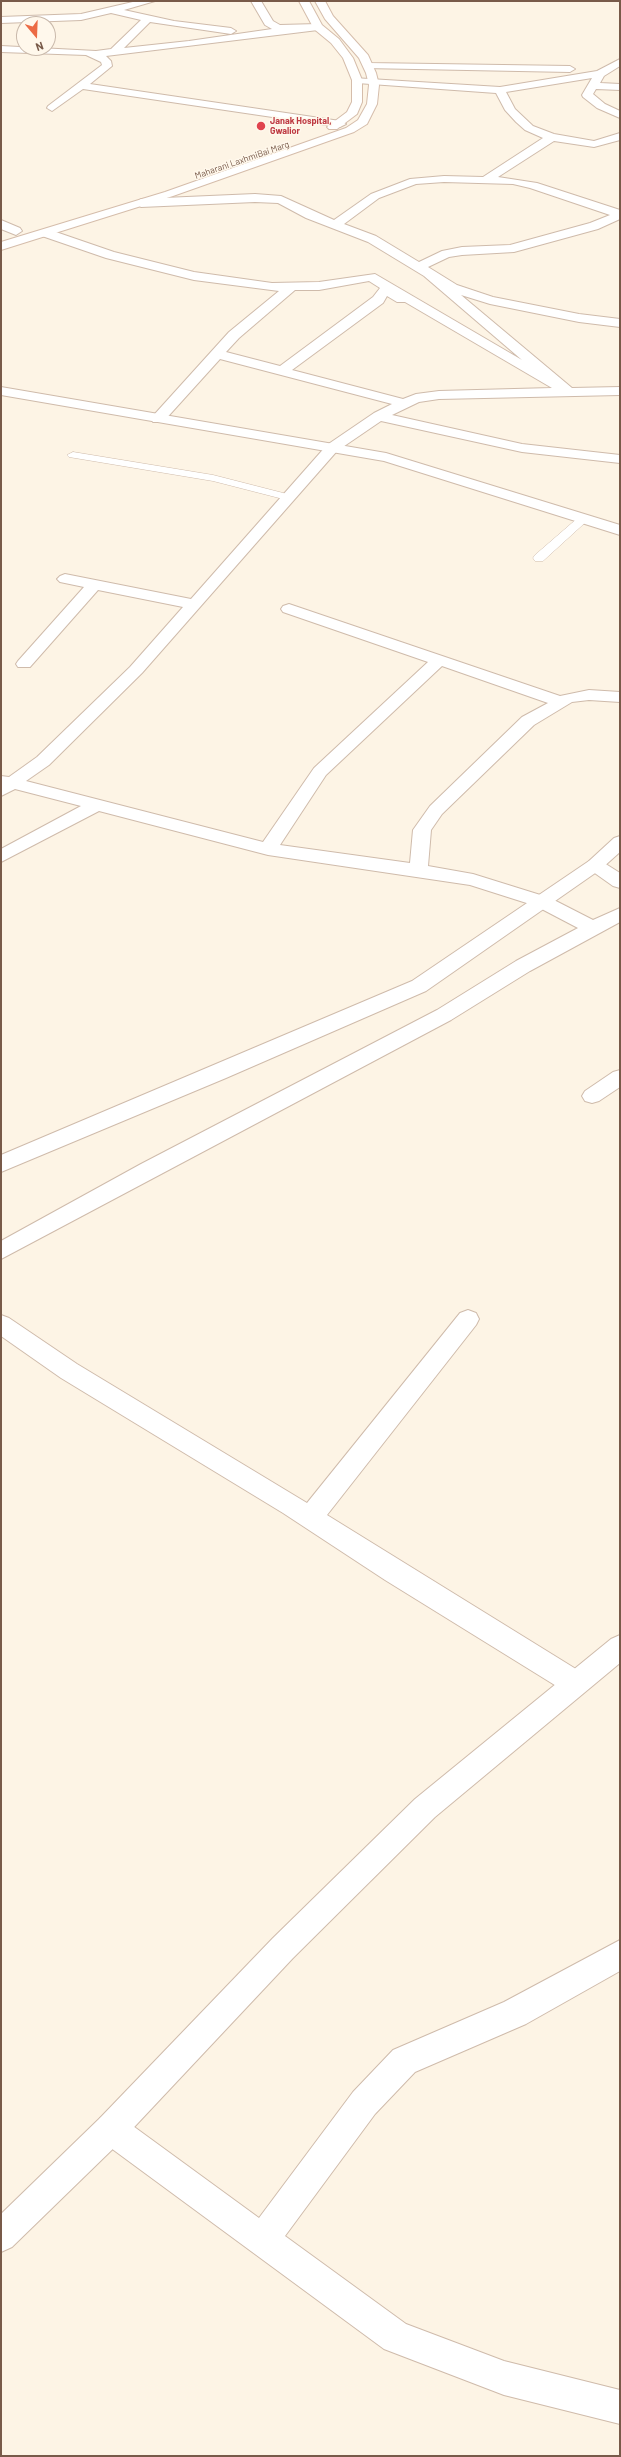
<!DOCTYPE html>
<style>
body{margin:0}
#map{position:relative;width:621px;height:2457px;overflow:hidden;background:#fdf4e5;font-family:Barlow,sans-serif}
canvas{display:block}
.frame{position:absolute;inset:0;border:2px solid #785a49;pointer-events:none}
.north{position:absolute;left:16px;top:16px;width:40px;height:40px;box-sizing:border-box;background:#fff8ec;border:1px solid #c9b9ab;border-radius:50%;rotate:161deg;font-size:11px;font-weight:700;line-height:16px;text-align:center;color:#785a49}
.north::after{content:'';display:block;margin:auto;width:14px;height:18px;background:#ec6b45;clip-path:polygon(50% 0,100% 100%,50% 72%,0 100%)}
</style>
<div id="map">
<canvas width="621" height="2457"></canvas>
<div class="frame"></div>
<div class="north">N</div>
</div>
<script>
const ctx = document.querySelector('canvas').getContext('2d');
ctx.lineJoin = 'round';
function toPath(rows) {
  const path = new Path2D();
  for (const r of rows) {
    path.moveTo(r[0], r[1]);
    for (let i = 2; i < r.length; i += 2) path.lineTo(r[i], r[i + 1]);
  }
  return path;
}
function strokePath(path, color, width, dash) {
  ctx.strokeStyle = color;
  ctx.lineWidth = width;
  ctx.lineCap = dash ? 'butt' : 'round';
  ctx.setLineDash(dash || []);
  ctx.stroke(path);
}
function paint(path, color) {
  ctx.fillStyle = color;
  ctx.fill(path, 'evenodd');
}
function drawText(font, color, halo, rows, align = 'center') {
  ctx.font = font + ' Barlow,sans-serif';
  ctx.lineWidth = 3;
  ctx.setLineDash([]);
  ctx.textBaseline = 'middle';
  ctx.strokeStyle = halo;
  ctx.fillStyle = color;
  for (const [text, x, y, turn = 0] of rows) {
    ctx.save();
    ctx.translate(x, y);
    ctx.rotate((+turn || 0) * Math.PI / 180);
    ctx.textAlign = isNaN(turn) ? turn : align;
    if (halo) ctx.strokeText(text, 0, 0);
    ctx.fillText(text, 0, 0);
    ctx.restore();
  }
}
const service = toPath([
 [73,452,213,475,291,495,293,497,287,500,213,481,69,457,67,455,73,452],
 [584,515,590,518,588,520,543,561,535,561,533,558,535,555,580,516,584,515]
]);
const minor = toPath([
 [137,1,155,1,124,10,174,21,231,28,236,31,231,34,150,22,124,48,189,41,272,29,265,25,251,1,261,1,273,21,280,25,318,24,323,27,318,30,106,56,111,61,112,66,90,84,340,121,346,124,340,127,83,89,52,111,47,108,48,106,102,65,101,62,86,55,1,52,1,46,96,51,111,49,141,20,111,13,81,20,1,23,1,17,81,14,137,1],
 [620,59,620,66,604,76,600,83,620,84,620,90,596,89,593,94,605,104,620,111,620,118,597,108,583,97,582,95,592,78,506,92,515,109,533,126,554,134,594,141,620,133,620,140,594,147,554,141,498,177,537,183,620,210,620,219,598,229,514,252,462,255,449,257,428,267,457,285,493,297,579,314,620,319,620,327,579,322,490,304,461,295,572,388,620,387,620,395,439,399,419,402,392,415,522,444,620,455,620,463,522,452,381,421,337,451,142,673,49,765,26,781,263,842,314,768,428,662,283,612,281,609,283,606,289,604,560,696,589,690,620,692,620,702,589,700,572,702,534,725,442,814,431,830,428,866,473,874,550,898,593,920,620,908,620,922,530,971,451,1020,1,1259,1,1241,141,1164,437,1010,516,961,578,928,536,906,470,885,268,855,99,811,1,862,1,849,81,806,15,789,1,796,1,776,9,777,37,757,130,667,183,607,98,590,30,667,18,667,16,664,18,661,84,587,60,582,57,579,60,576,65,574,191,599,327,445,374,413,392,404,220,359,163,422,153,422,151,419,153,416,229,332,279,291,194,280,106,258,42,236,40,233,46,229,50,230,114,252,194,272,272,283,319,282,375,274,522,360,424,276,368,242,306,218,278,203,255,202,141,207,135,203,141,199,255,194,281,196,334,220,371,194,410,179,444,176,483,177,543,138,525,130,516,122,505,110,496,93,357,83,352,80,353,78,500,87,597,71,620,59],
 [444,182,513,184,530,188,610,215,590,223,510,245,462,247,442,251,419,262,376,236,344,224,379,198,416,184,444,182],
 [369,281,380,288,373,297,280,366,226,352,239,338,295,290,319,290,369,281],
 [387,296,397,302,405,302,552,388,439,391,416,394,403,399,292,370,383,303,387,296],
 [442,666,548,703,522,717,430,806,413,830,410,863,280,845,326,775,442,666],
 [368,63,570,66,575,69,570,72,364,68,364,64,368,63],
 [1,220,20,228,22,231,16,235,1,229,1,220],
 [595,859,601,861,620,873,620,888,613,886,589,869,586,865,589,861,595,859],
 [620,1070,620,1087,599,1101,592,1103,585,1101,582,1096,585,1091,613,1072,620,1070],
 [468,1310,476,1313,479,1319,476,1325,327,1515,584,1674,588,1683,584,1692,575,1695,566,1692,385,1580,283,1513,61,1378,1,1336,1,1315,9,1318,77,1364,307,1503,460,1313,468,1310],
 [620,1940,620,1971,526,2024,415,2072,375,2114,285,2236,406,2324,504,2361,620,2390,620,2424,504,2395,384,2349,100,2140,96,2129,100,2118,111,2114,122,2118,259,2218,353,2092,393,2050,504,2002,620,1940]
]);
const tertiary = toPath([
 [1,387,386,453,620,525,620,535,384,461,1,395,1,387],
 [620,836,620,852,601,869,426,991,226,1078,1,1172,1,1155,412,981,589,861,614,838,620,836],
 [620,1635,620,1663,435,1817,293,1958,122,2140,12,2247,1,2252,1,2214,100,2118,273,1938,415,1799,611,1639,620,1635]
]);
const secondary = toPath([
 [299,1,309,1,322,25,339,39,353,58,362,80,362,102,357,114,337,129,329,129,327,127,347,112,352,102,352,80,343,58,331,43,314,29,299,1],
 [315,1,325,1,333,16,368,55,376,73,379,85,377,104,367,124,354,132,173,196,1,250,1,242,165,192,346,128,358,120,367,104,369,85,366,73,359,58,325,19,315,1]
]);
strokePath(service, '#cfbbab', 1);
strokePath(minor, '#cfbbab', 2);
strokePath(tertiary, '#cfbbab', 2);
strokePath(secondary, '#d5bdab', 2);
paint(service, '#fff');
paint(minor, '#fff');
paint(tertiary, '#fff');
paint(secondary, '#fff');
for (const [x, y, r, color] of [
 [261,126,5,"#e0444e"]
]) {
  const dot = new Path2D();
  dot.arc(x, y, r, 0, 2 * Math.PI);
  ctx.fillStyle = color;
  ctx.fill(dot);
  strokePath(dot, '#fff8ec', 1.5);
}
drawText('bold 9px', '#be3a42', '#fff8ec', [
 ["Janak Hospital,",270,121],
 ["Gwalior",270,131]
], 'left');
drawText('9px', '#785a49', '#fff8ec', [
 ["Maharani LaxhmiBai Marg",242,160,-19]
]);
</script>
